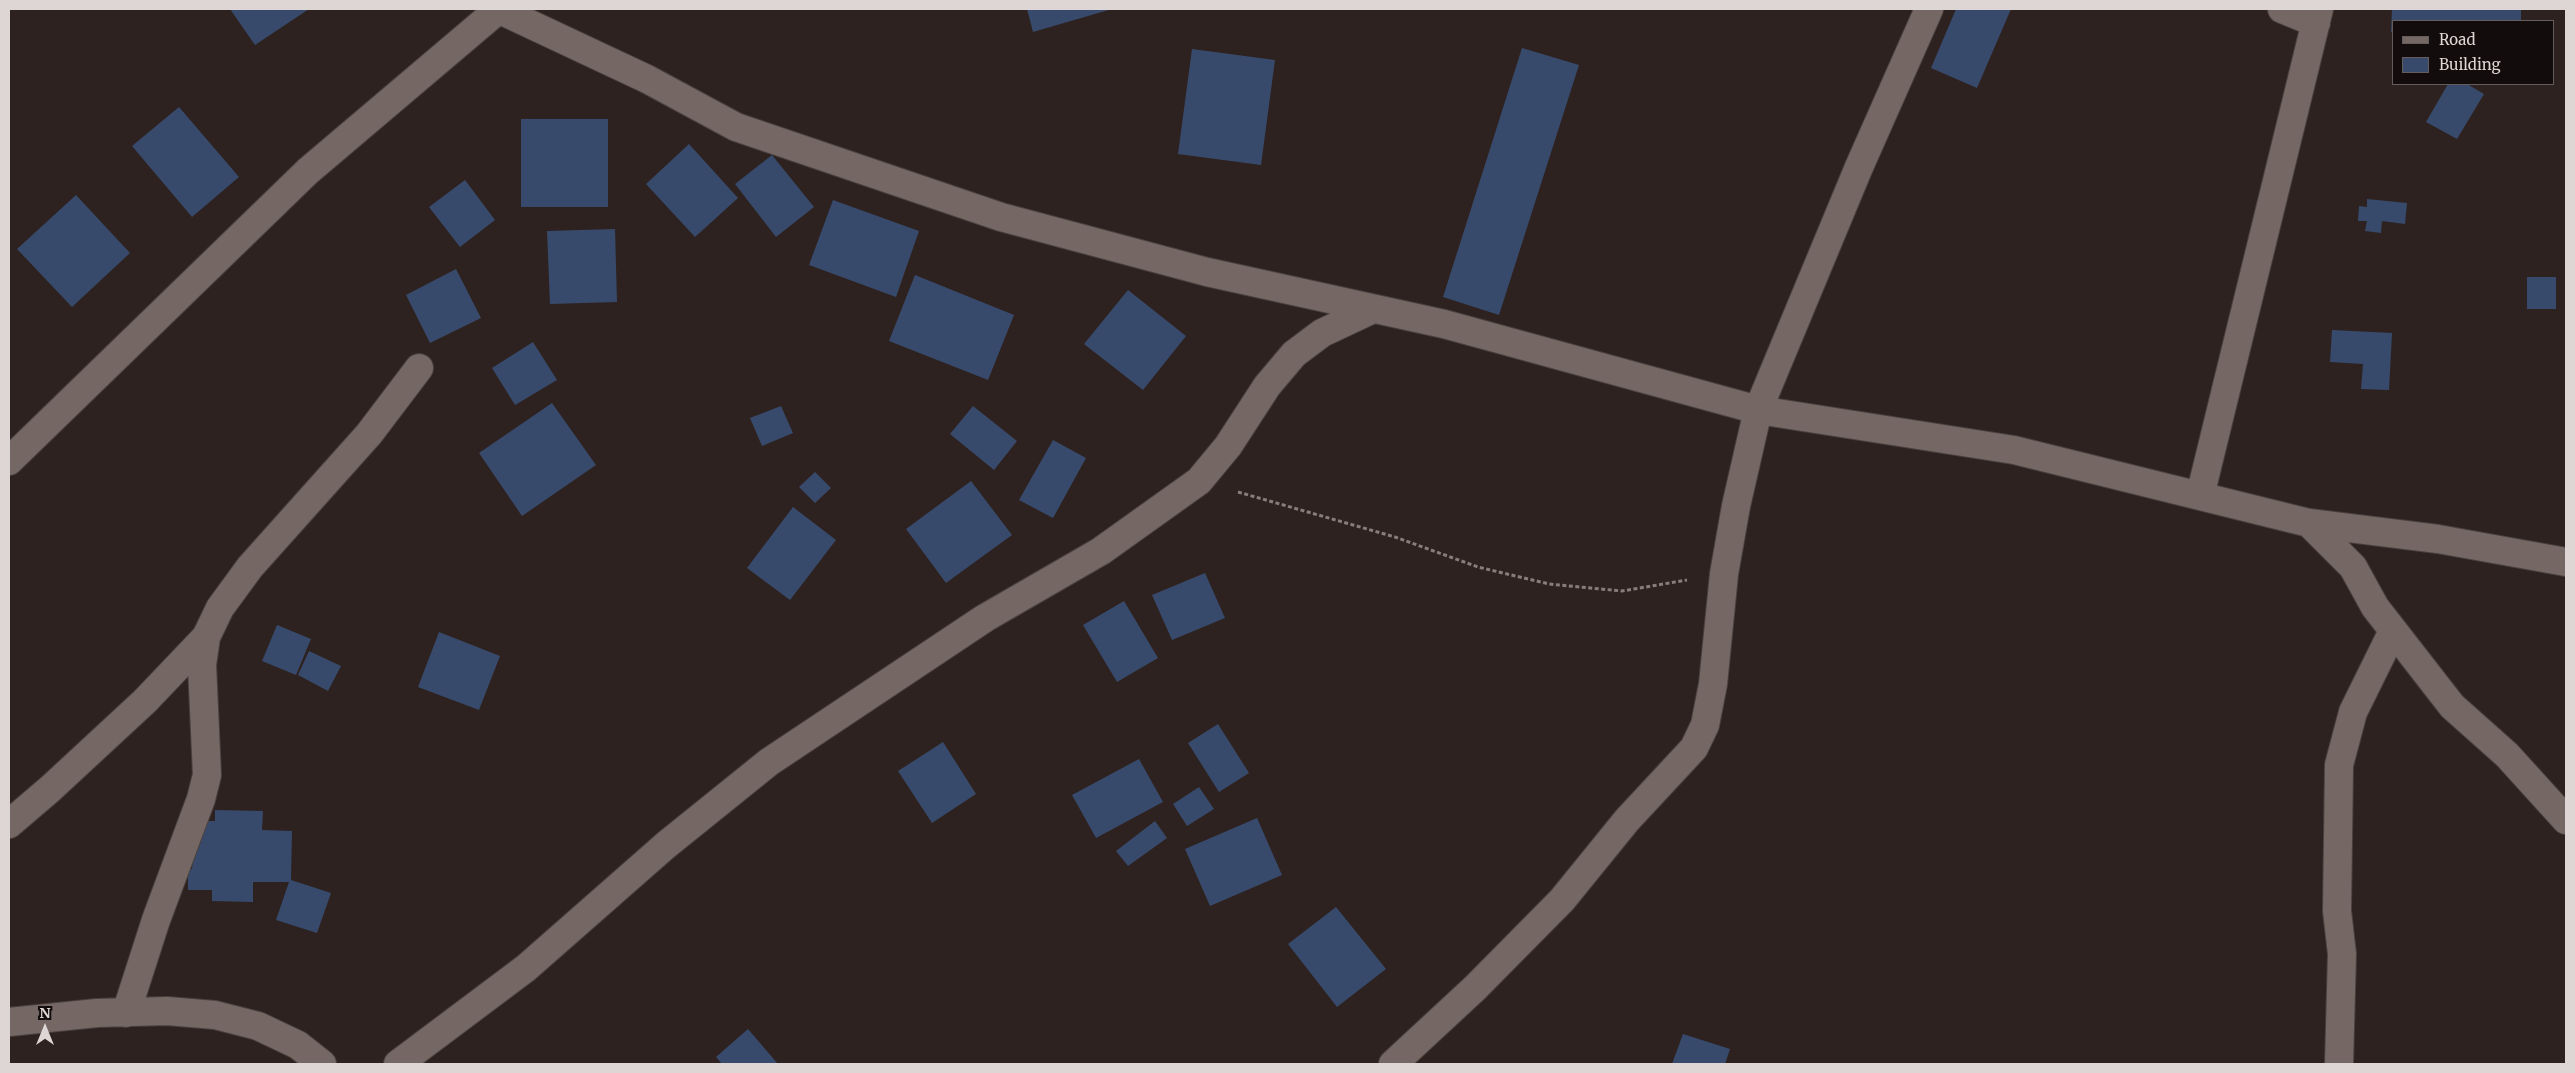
<!DOCTYPE html>
<style>
body{margin:0}
#map{position:relative;width:2575px;height:1073px;overflow:hidden;background:#2e2220;font-family:Merriweather,serif}
canvas{display:block}
.frame{position:absolute;inset:0;border:10px solid #ded6d4;pointer-events:none}
.legend{position:absolute;left:2392px;top:20px;width:162px;height:65px;box-sizing:border-box;background:#120d0c;border:1px solid #645d5c;margin:0;padding:6px 9px;list-style:none;font-size:15px;color:#ded6d4}
.legend li{display:flex;align-items:center;gap:10px;height:25px}
.legend b{width:25px;border:1px solid #645d5c}
.north{position:absolute;left:20px;top:1003px;width:50px;height:50px;-webkit-text-stroke:4px #120d0c;paint-order:stroke;rotate:0deg;font-size:14px;font-weight:700;line-height:20px;text-align:center;color:#ded6d4}
.north::after{content:'';display:block;margin:auto;width:18px;height:22px;background:#ded6d4;clip-path:polygon(50% 0,100% 100%,50% 72%,0 100%)}
</style>
<div id="map">
<canvas width="2575" height="1073"></canvas>
<div class="frame"></div>
<ul class="legend">
<li><b style="height:6px;background:#756864"></b>Road</li>
<li><b style="height:14px;background:#384a6b"></b>Building</li>
</ul>
<div class="north">N</div>
</div>
<script>
const ctx = document.querySelector('canvas').getContext('2d');
ctx.lineJoin = 'round';
function paint(path, color) {
  ctx.fillStyle = color;
  ctx.fill(path, 'evenodd');
}
function toPath(rows) {
  const path = new Path2D();
  for (const r of rows) {
    path.moveTo(r[0], r[1]);
    for (let i = 2; i < r.length; i += 2) path.lineTo(r[i], r[i + 1]);
  }
  return path;
}
function strokePath(path, color, width, dash) {
  ctx.strokeStyle = color;
  ctx.lineWidth = width;
  ctx.lineCap = dash ? 'butt' : 'round';
  ctx.setLineDash(dash || []);
  ctx.stroke(path);
}
paint(toPath([
 [230,9,309,9,255,45],
 [1027,9,1112,9,1033,32],
 [1956,9,2011,9,1977,88,1931,68],
 [2392,9,2521,9,2521,21,2394,21,2394,32,2391,32],
 [1522,48,1579,65,1499,315,1443,297],
 [1192,49,1275,60,1261,165,1178,154],
 [2448,84,2467,84,2484,94,2457,139,2426,122],
 [179,107,239,177,192,217,132,146],
 [521,119,608,119,608,207,521,207],
 [689,144,738,198,695,237,646,184],
 [772,155,814,207,776,237,735,184],
 [465,180,495,220,460,247,429,207],
 [76,195,130,253,72,307,17,249],
 [2367,199,2407,203,2405,224,2382,221,2381,233,2365,231,2367,221,2358,221,2359,206,2367,207],
 [833,200,919,231,896,297,809,265],
 [615,229,617,302,550,304,547,231],
 [456,269,481,318,430,343,406,295],
 [915,275,1014,315,988,380,889,341],
 [2527,277,2556,277,2556,309,2527,309],
 [1128,290,1186,336,1143,390,1084,344],
 [2332,330,2392,333,2389,390,2361,389,2363,364,2330,362],
 [533,342,557,380,515,405,492,368],
 [552,403,596,465,522,516,479,453],
 [781,406,793,433,762,446,750,418],
 [973,406,1017,441,994,470,950,434],
 [1053,440,1086,458,1053,518,1019,500],
 [815,472,831,488,815,503,799,487],
 [971,481,1012,535,946,583,906,529],
 [793,507,836,540,790,600,747,568],
 [1205,573,1225,618,1172,640,1152,595],
 [1124,601,1158,658,1117,682,1083,625],
 [277,625,311,639,296,675,262,661],
 [439,632,500,656,479,710,418,687],
 [309,651,341,666,328,691,298,675],
 [1218,724,1249,773,1219,792,1188,743],
 [943,742,976,794,932,823,898,771],
 [1139,759,1163,802,1096,838,1072,795],
 [1199,787,1214,809,1187,826,1173,804],
 [215,810,263,811,262,830,292,831,291,880,331,893,317,933,276,920,289,882,253,882,253,902,212,901,212,890,188,890,188,869,192,869,193,854,196,854,196,821,215,821],
 [1257,818,1282,875,1210,906,1185,849],
 [1155,821,1167,838,1128,866,1116,851],
 [1336,907,1386,969,1337,1007,1288,944],
 [748,1029,778,1064,722,1064,716,1057],
 [1683,1034,1730,1049,1725,1064,1672,1064]
]), '#384a6b');
const street = toPath([
 [498,9,647,79,736,127,1001,217,1207,272,1444,324,1758,410,2014,450,2309,523,2438,539,2566,562],
 [2282,9,2316,23],
 [2200,496,2319,9],
 [2309,523,2353,567,2375,607,2452,706,2507,755,2566,820],
 [9,824,50,789,145,701,206,637],
 [126,1013,156,920,201,799,207,775,202,665,206,637,220,608,250,567,369,434,419,368],
 [9,1022,97,1013,167,1011,215,1015,258,1026,298,1045,322,1064],
 [398,1064,526,968,666,845,769,762,985,618,1101,551,1199,481,1228,446,1267,386,1294,354,1322,333,1373,309],
 [1393,1064,1475,988,1562,900,1627,820,1694,748,1705,725,1713,684,1724,574,1736,506,1758,410,1859,167,1929,9],
 [2339,1064,2342,954,2337,911,2339,765,2353,712,2393,631]
]);
const secondary = toPath([
 [9,461,308,171,499,9]
]);
strokePath(street, '#4a413e', 30);
strokePath(secondary, '#4a413e', 30);
strokePath(toPath([
 [1238,492,1395,537,1478,567,1549,584,1622,591,1687,580]
]), '#877d7b', 3, [4, 2.5]);
strokePath(street, '#756864', 28);
strokePath(secondary, '#756864', 28);
</script>
